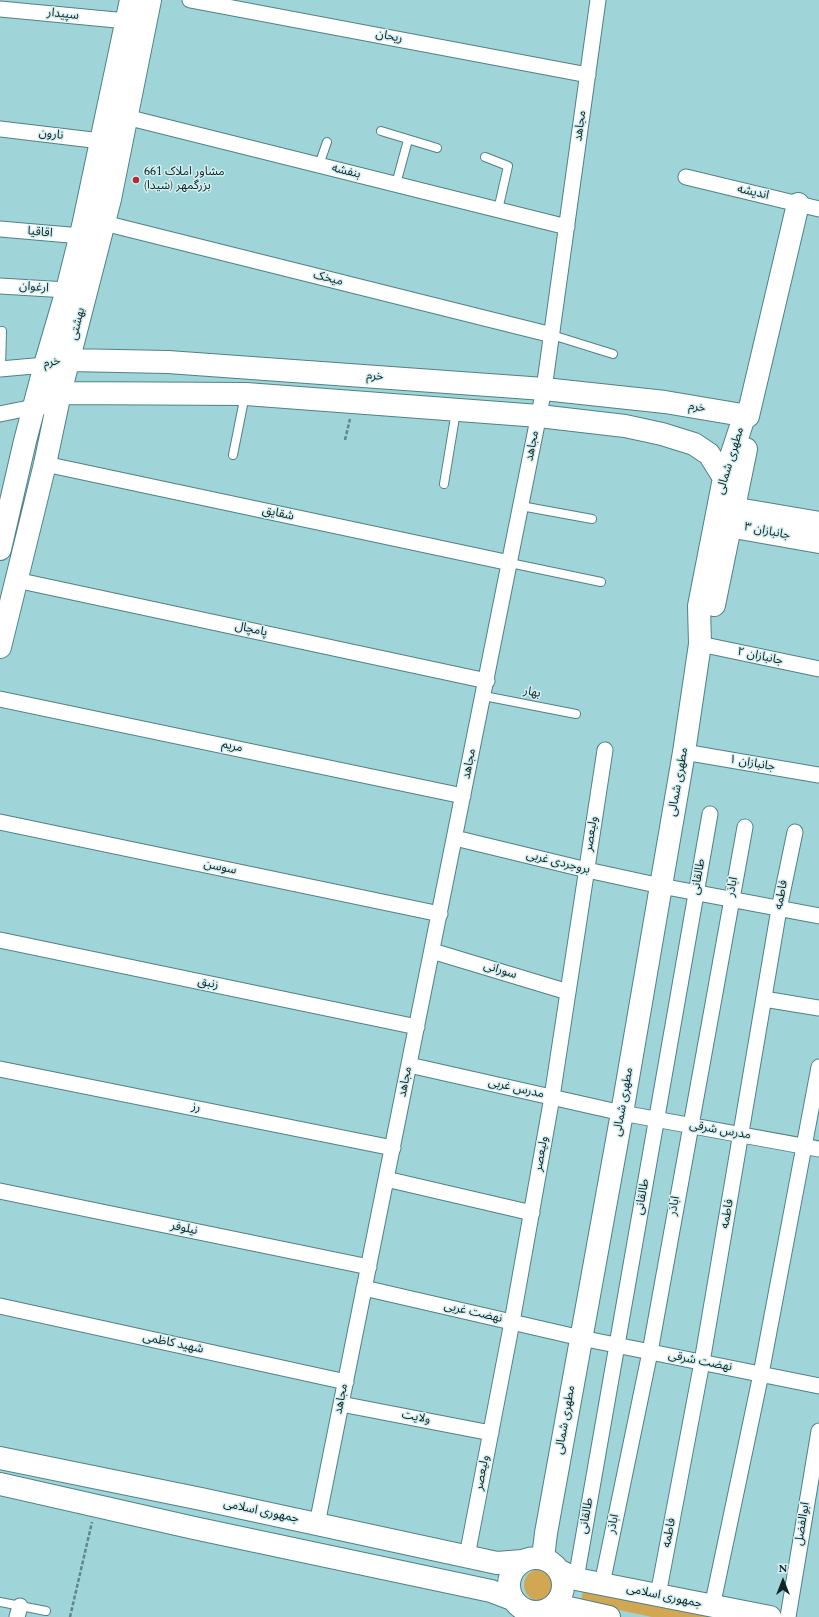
<!DOCTYPE html>
<meta charset="utf-8">
<style>
body{margin:0}
#map{position:relative;width:819px;height:1617px;overflow:hidden;background:#9fd4d8;font-family:Spectral,serif}
canvas{display:block}
.north{position:absolute;left:763px;top:1561px;width:40px;height:40px;-webkit-text-stroke:3px #d5eff1;paint-order:stroke;rotate:0deg;font-size:11px;font-weight:700;line-height:16px;text-align:center;color:#0f2526}
.north::after{content:'';display:block;margin:auto;width:14px;height:18px;background:#0f2526;clip-path:polygon(50% 0,100% 100%,50% 72%,0 100%)}
</style>
<div id="map">
<canvas width="819" height="1617"></canvas>
<div class="north">N</div>
</div>
<script>
const ctx = document.querySelector('canvas').getContext('2d');
ctx.lineJoin = 'round';
function paint(path, color) {
  ctx.fillStyle = color;
  ctx.fill(path, 'evenodd');
}
function toPath(rows) {
  const path = new Path2D();
  for (const r of rows) {
    if (r.length === 3) {
      path.moveTo(r[0] + r[2], r[1]);
      path.arc(r[0], r[1], r[2], 0, 2 * Math.PI);
      continue;
    }
    path.moveTo(r[0], r[1]);
    for (let i = 2; i < r.length; i += 2) path.lineTo(r[i], r[i + 1]);
  }
  return path;
}
function strokePath(path, color, width, dash) {
  ctx.strokeStyle = color;
  ctx.lineWidth = width;
  ctx.lineCap = dash ? 'butt' : 'round';
  ctx.setLineDash(dash || []);
  ctx.stroke(path);
}
function drawText(font, color, halo, rows, align = 'center') {
  ctx.font = font + ' Spectral,"Noto Sans Arabic",serif';
  ctx.lineWidth = 3;
  ctx.setLineDash([]);
  ctx.textBaseline = 'middle';
  ctx.strokeStyle = halo;
  ctx.fillStyle = color;
  for (const [text, x, y, turn = 0] of rows) {
    ctx.save();
    ctx.translate(x, y);
    ctx.rotate((+turn || 0) * Math.PI / 180);
    ctx.textAlign = isNaN(turn) ? turn : align;
    if (halo) ctx.strokeText(text, 0, 0);
    ctx.fillText(text, 0, 0);
    ctx.restore();
  }
}
paint(toPath([
 [540,1585,16],
 [583,1590,717,1617,652,1617,581,1602]
]), '#d2a754');
const lane = toPath([
 [381,131,437,148],
 [485,157,508,166,498,210],
 [319,165,327,142],
 [396,184,408,140],
 [552,335,613,354],
 [1,369,2,331],
 [233,455,245,395],
 [444,484,456,411],
 [521,506,592,519],
 [510,563,601,582],
 [484,696,576,714],
 [0,1602,46,1611]
]);
const street = toPath([
 [190,0,588,75],
 [0,9,127,21],
 [126,117,567,227],
 [0,129,101,141],
 [686,177,819,209],
 [104,223,552,335],
 [0,229,81,236],
 [0,286,67,290],
 [0,369,45,365],
 [0,414,34,407],
 [45,464,510,563],
 [16,580,487,681],
 [700,644,819,669],
 [0,699,463,796],
 [684,752,819,775],
 [0,822,440,914],
 [455,838,587,870,661,886,819,916],
 [0,940,417,1027],
 [432,951,568,992],
 [764,999,819,1008],
 [409,1065,622,1113,819,1149],
 [0,1069,393,1148],
 [386,1179,532,1213],
 [0,1191,369,1267],
 [364,1288,581,1338,819,1386],
 [0,1306,346,1382],
 [341,1404,491,1433],
 [317,1524,544,389,598,0],
 [467,1556,512,1322,552,1097,605,750],
 [576,1579,710,814],
 [602,1584,650,1352,745,827],
 [658,1595,702,1362,779,909,795,832],
 [712,1607,761,1374,819,1067],
 [17,1617,20,1606],
 [788,1617,819,1431]
]);
const secondary = toPath([
 [45,365,69,360,168,362,544,389,665,402,748,416],
 [34,407,60,393,246,394,539,416,625,426,662,434,694,444,709,454,724,478],
 [748,416,798,204],
 [720,506,819,523],
 [717,524,819,542],
 [0,549,25,441,45,365,67,290,83,226,131,0],
 [714,605,746,449],
 [0,647,45,464,60,393,110,199,150,0],
 [0,1458,201,1499,497,1563,522,1561],
 [0,1484,194,1528,491,1591,512,1599],
 [536,1585,27],
 [543,1558,546,1533,622,1113,684,752,700,644,699,606,724,478,743,420,748,416],
 [560,1571,576,1579,770,1617],
 [550,1609,569,1608,609,1617]
]);
strokePath(lane, '#4f8286', 10);
strokePath(street, '#4f8286', 17);
strokePath(secondary, '#4f8286', 24);
strokePath(toPath([
 [345,440,350,419],
 [70,1617,92,1522]
]), '#60878a', 2.5, [4, 2]);
strokePath(lane, '#fff', 8);
strokePath(street, '#fff', 15);
strokePath(secondary, '#fff', 22);
for (const [x, y, r, color] of [
 [136,180,4,"#b82736"]
]) {
  const dot = new Path2D();
  dot.arc(x, y, r, 0, 2 * Math.PI);
  ctx.fillStyle = color;
  ctx.fill(dot);
  strokePath(dot, '#d5eff1', 1.5);
}
drawText('12px', '#0f2526', '#d5eff1', [
 ["سپیدار",63,15,6],
 ["ریحان",389,37,11],
 ["مجاهد",581,126,-82],
 ["نارون",51,135,7],
 ["بنفشه",346,172,14],
 ["اندیشه",753,193,13],
 ["اقاقیا",40,233,5],
 ["میخک",328,279,14],
 ["ارغوان",34,288,4],
 ["بهشتی",78,324,-76],
 ["خرم",52,363,-10],
 ["خرم",375,377,4],
 ["خرم",697,408,9],
 ["مجاهد",533,446,-79],
 ["مطهری شمالی",731,461,-73],
 ["شقایق",278,514,12],
 ["جانبازان ۳",767,532,11],
 ["پامچال",251,630,12],
 ["جانبازان ۲",760,657,12],
 ["بهار",532,693,11],
 ["مریم",232,747,12],
 ["مجاهد",470,764,-79],
 ["جانبازان ۱",752,764,10],
 ["مطهری شمالی",679,782,-80],
 ["ولیعصر",592,834,-81],
 ["بروجردی غربی",558,863,14],
 ["سوسن",220,868,12],
 ["طالقانی",699,877,-80],
 ["اباذر",733,887,-79],
 ["فاطمه",782,895,-79],
 ["سورانی",500,971,17],
 ["زنبق",208,984,12],
 ["مجاهد",406,1082,-79],
 ["مدرس غربی",516,1089,13],
 ["مطهری شمالی",624,1102,-80],
 ["رز",196,1108,11],
 ["مدرس شرقی",720,1131,10],
 ["ولیعصر",542,1154,-80],
 ["طالقانی",643,1197,-80],
 ["اباذر",675,1206,-80],
 ["فاطمه",728,1214,-80],
 ["نیلوفر",184,1229,12],
 ["نهضت غربی",473,1313,13],
 ["شهید کاظمی",173,1344,12],
 ["نهضت شرقی",700,1362,11],
 ["مجاهد",342,1399,-79],
 ["ولایت",416,1418,11],
 ["مطهری شمالی",566,1420,-80],
 ["ولیعصر",483,1473,-79],
 ["جمهوری اسلامی",261,1512,12],
 ["طالقانی",587,1516,-80],
 ["اباذر",614,1524,-78],
 ["ابوالفضل",803,1524,-81],
 ["فاطمه",670,1533,-79],
 ["جمهوری اسلامی",664,1597,12]
]);
drawText('12px', '#0f2526', '#d5eff1', [
 ["مشاور املاک 661",144,173],
 ["بزرگمهر (شیدا)",144,187]
], 'left');
</script>
